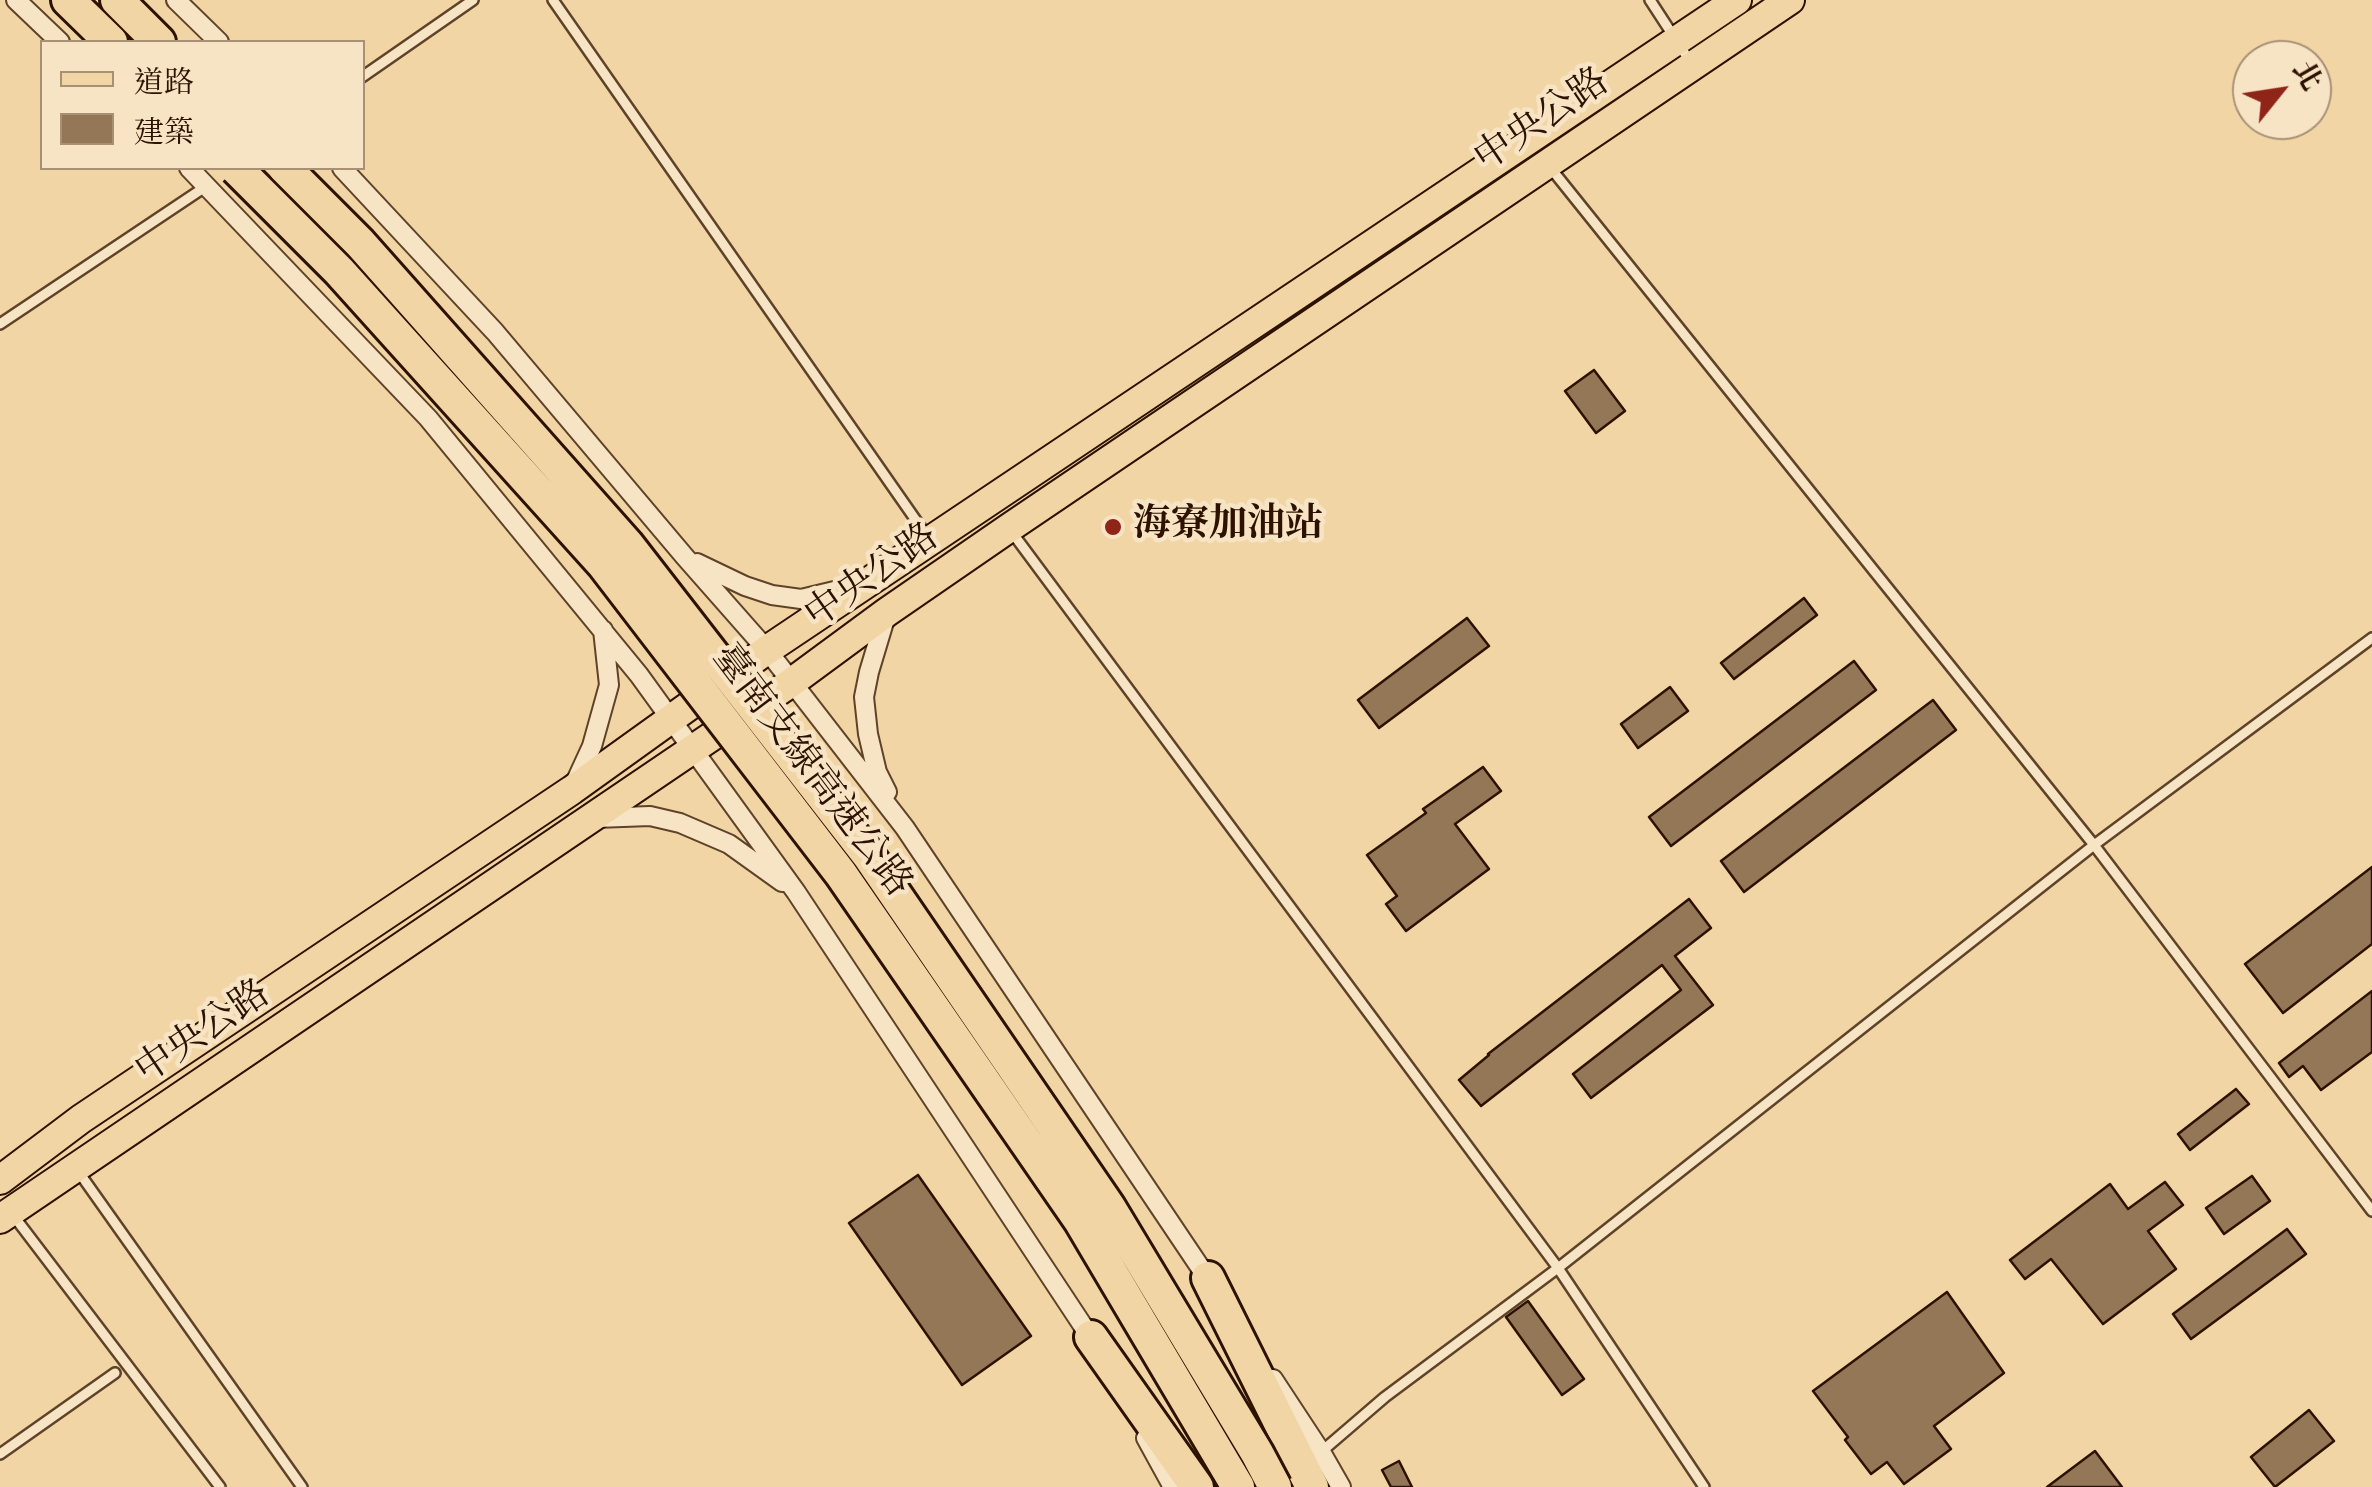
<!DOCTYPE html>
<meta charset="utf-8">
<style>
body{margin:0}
#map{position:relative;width:2372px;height:1487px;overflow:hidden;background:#f2d5a5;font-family:"IM FELL Double Pica","Noto Serif TC",serif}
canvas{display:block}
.legend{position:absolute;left:40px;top:40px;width:325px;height:130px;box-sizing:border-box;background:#f7e4c4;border:2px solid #a79076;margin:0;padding:12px 18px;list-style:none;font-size:30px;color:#2e1200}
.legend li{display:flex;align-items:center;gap:20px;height:50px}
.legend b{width:50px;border:2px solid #a79076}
.north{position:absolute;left:2232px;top:40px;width:100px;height:100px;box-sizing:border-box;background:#f7e4c4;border:2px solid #a79076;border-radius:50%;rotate:60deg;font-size:28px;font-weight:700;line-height:40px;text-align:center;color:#2e1200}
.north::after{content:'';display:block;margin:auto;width:35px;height:45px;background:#8f2418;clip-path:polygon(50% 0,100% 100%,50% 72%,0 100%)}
</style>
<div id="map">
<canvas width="2372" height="1487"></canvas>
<ul class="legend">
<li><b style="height:12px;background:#f2d5a5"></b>道路</li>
<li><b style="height:28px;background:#947756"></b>建築</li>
</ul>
<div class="north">北</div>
</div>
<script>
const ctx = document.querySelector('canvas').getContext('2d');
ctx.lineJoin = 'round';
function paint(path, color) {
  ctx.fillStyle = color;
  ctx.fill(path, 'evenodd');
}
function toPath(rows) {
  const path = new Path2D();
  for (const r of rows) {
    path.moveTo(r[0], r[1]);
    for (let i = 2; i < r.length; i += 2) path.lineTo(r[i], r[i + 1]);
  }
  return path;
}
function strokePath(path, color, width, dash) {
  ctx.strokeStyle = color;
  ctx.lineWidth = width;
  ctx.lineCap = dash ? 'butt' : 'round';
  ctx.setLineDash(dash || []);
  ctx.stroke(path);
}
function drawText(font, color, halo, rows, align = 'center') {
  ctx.font = font + ' "IM FELL Double Pica","Noto Serif TC",serif';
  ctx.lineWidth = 9;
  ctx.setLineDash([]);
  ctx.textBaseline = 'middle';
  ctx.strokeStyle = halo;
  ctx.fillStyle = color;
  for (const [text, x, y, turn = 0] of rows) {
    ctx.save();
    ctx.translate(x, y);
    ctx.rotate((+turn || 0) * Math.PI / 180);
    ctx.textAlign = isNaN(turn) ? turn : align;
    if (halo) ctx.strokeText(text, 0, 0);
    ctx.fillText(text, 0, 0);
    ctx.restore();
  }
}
const building = toPath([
 [1594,370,1625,411,1596,433,1565,391,1594,370],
 [1804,598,1817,615,1734,679,1721,663,1804,598],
 [1467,618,1489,646,1379,728,1358,700,1467,618],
 [1854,661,1876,690,1671,846,1649,817,1854,661],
 [1670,687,1688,711,1638,748,1621,724,1670,687],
 [1933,700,1956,730,1744,892,1721,861,1933,700],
 [1483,767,1501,791,1455,824,1489,869,1406,931,1386,904,1397,896,1367,855,1426,813,1423,809,1483,767],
 [2372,867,2372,944,2283,1013,2245,964,2372,867],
 [1689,899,1711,928,1675,956,1713,1005,1591,1098,1573,1074,1681,990,1662,965,1481,1106,1459,1080,1489,1055,1488,1054,1689,899],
 [2372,991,2372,1052,2321,1090,2303,1066,2289,1077,2279,1063,2372,991],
 [2236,1089,2249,1104,2190,1150,2178,1134,2236,1089],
 [918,1175,1031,1336,962,1385,849,1223,918,1175],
 [2252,1176,2270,1201,2224,1234,2206,1208,2252,1176],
 [2165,1182,2183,1205,2148,1231,2176,1269,2103,1324,2051,1259,2025,1279,2010,1260,2110,1184,2128,1209,2165,1182],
 [2287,1229,2306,1254,2191,1339,2173,1314,2287,1229],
 [1947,1292,2004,1373,1934,1426,1951,1449,1904,1484,1887,1462,1871,1474,1845,1440,1848,1437,1813,1391,1947,1292],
 [1528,1301,1584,1379,1562,1395,1506,1317,1528,1301],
 [2309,1410,2334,1441,2275,1487,2251,1457,2309,1410],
 [2095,1451,2122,1487,2047,1487,2095,1451],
 [1399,1461,1412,1487,1391,1487,1382,1470,1399,1461]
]);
paint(building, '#947756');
strokePath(building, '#2e1200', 2.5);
const service = toPath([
 [553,0,929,539],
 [1650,0,1691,63],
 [362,77,473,0],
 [1549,166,2094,845,2372,1211],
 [0,324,205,187],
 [1011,531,1558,1268,1704,1487],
 [78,1171,302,1487],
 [13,1215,220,1487],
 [1321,1452,1385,1397,1558,1268,2094,845,2372,638],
 [0,1454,115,1373]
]);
const minor = toPath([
 [16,0,60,42],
 [176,0,219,42],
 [189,168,428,418,639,675,796,892,1093,1341],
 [342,168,495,332,685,557,767,650,905,828,1210,1282],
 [697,563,745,586,772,595,801,599,847,588],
 [575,783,592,746,609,685,603,630],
 [887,792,877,772,868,734,864,697,869,672,887,612],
 [596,818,650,816,680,823,729,844,782,882],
 [1273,1379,1321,1452,1341,1487],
 [1146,1438,1173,1487]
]);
const primary = toPath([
 [0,1180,81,1119,572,790,767,650,1737,0],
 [0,1219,792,682,887,612,1009,528,1790,0]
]);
const motorway = toPath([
 [68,0,111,42],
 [117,0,159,42],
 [1208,1278,1312,1487],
 [1091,1337,1197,1487]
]);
strokePath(service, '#5f4329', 14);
strokePath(minor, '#5f4329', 22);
strokePath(primary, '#2e1200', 32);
strokePath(motorway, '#2e1200', 38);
strokePath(service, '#f7e4c4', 9);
strokePath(minor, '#f7e4c4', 18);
strokePath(primary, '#f2d5a5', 28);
strokePath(motorway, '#f2d5a5', 32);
const motorwayBridge = toPath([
 [236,168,339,271,603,564,841,874,1081,1222,1238,1487],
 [285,168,360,243,627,544,869,856,1109,1207,1257,1453,1275,1487]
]);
strokePath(motorwayBridge, '#2e1200', 38, []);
strokePath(motorwayBridge, '#f2d5a5', 32);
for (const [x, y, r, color] of [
 [1113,527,10,"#8f2418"]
]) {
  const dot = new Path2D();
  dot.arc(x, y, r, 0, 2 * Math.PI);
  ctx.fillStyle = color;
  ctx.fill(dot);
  strokePath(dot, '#f7e4c4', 4);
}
drawText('38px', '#2e1200', '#f7e4c4', [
 ["中央公路",1543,122,-34],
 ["中央公路",873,578,-35],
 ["臺南支線高速公路",810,772,53],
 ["中央公路",204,1034,-34]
]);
drawText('bold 38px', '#2e1200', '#f7e4c4', [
 ["海寮加油站",1133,527]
], 'left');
</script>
